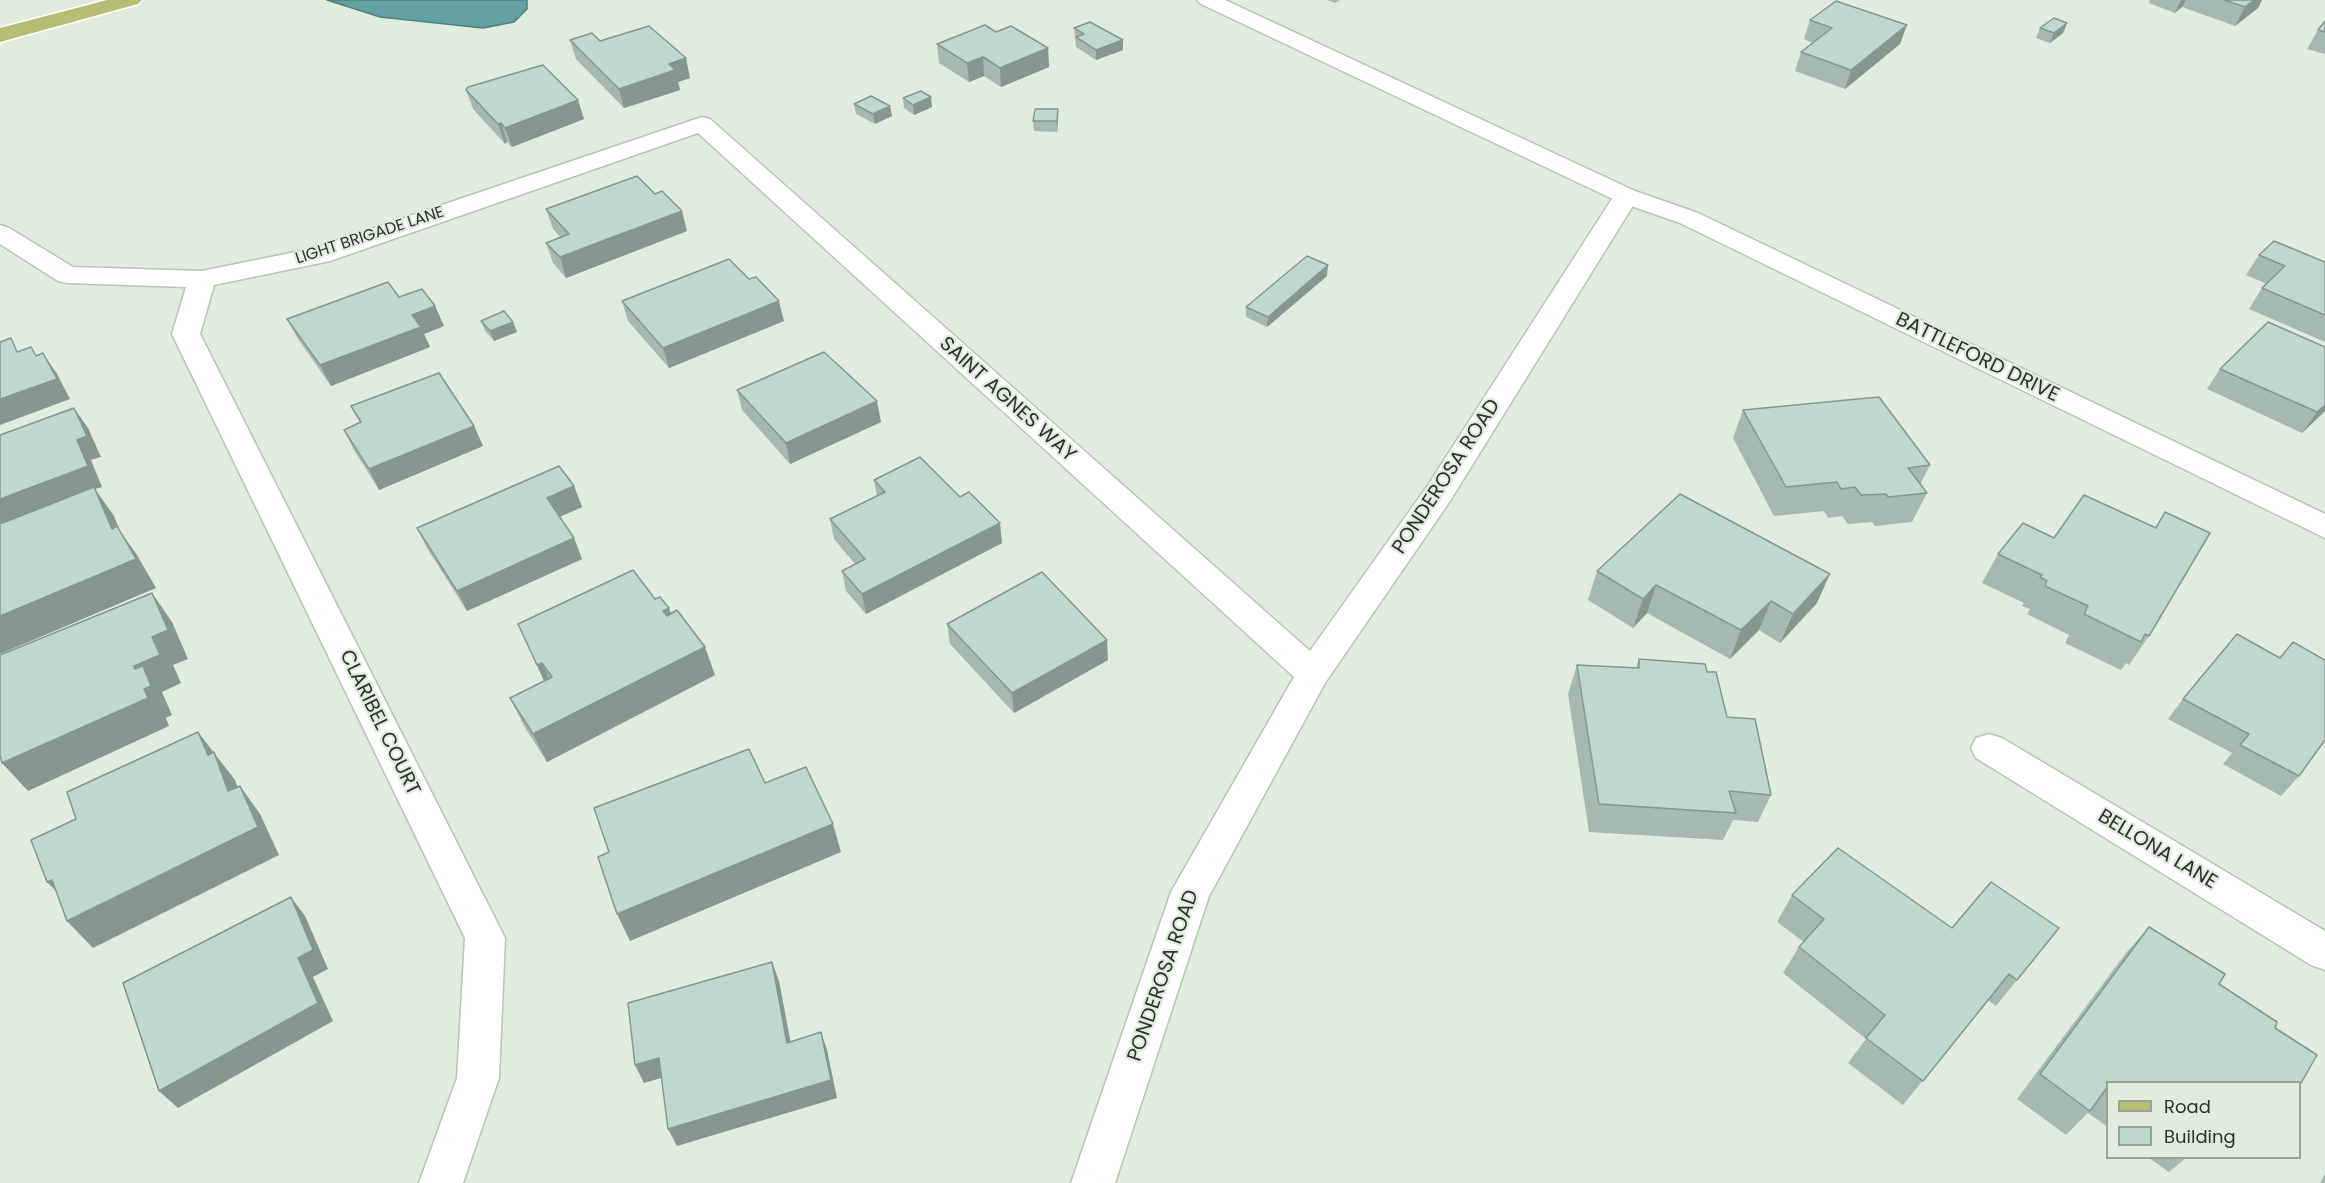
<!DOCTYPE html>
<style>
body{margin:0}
#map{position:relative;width:2325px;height:1183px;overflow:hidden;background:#dfeddc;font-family:Poppins,sans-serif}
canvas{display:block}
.legend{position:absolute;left:2106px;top:1081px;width:195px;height:78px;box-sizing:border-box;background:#dfeddc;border:2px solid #98a396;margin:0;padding:8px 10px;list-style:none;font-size:18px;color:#2d332c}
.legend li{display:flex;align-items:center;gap:12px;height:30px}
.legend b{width:30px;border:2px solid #98a396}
</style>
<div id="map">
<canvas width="2325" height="1183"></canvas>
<ul class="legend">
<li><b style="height:8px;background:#b8bc75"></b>Road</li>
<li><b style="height:16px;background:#c0d7ce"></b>Building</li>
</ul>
</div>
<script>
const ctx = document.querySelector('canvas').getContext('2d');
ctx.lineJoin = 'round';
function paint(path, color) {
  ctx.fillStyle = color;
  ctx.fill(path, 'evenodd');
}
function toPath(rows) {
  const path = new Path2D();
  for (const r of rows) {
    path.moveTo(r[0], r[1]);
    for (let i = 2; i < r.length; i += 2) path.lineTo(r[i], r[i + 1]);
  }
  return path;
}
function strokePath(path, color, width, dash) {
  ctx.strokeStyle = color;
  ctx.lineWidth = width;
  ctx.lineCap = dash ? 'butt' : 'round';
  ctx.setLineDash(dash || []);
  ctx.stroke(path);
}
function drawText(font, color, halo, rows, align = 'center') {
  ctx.font = font + ' Poppins,sans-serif';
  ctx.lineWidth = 4.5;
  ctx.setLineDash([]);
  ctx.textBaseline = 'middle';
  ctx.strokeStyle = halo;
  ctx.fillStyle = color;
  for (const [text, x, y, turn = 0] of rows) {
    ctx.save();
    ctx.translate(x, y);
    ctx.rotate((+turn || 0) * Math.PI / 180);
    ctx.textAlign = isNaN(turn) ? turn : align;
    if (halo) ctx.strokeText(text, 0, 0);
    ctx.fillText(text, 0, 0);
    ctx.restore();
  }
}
const water = toPath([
 [327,0,527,0,527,9,514,22,483,28,380,17,327,0]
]);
paint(water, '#62a0a1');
strokePath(water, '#527f7e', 1.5);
const minor = toPath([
 [702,117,710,119,1310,651,1428,485,1617,191,1626,188,1635,191,1639,196,1450,501,1325,683,1209,896,1115,1183,1071,1183,1171,892,1294,677,698,133,330,261,214,285,200,334,505,938,499,1078,463,1183,419,1183,457,1078,465,938,172,334,186,287,67,283,58,281,0,244,0,225,9,228,73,267,202,271,315,248,702,117],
 [1989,734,2002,738,2325,931,2325,970,2311,965,1976,758,1971,748,1976,738,1989,734]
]);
const tertiary = toPath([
 [1197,0,1225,0,1635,191,1698,213,2325,514,2325,538,1680,223,1617,201,1201,4,1197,0]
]);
const primary = toPath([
 [107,0,142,0,138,4,0,42,0,28,107,0]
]);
strokePath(minor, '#b7c5b4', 3);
strokePath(tertiary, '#b7c5b4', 3);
strokePath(primary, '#fff', 3);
paint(minor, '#fff');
paint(tertiary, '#fff');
paint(primary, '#b8bc75');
paint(toPath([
 [1327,0,1340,0,1335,3],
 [2150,0,2262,0,2258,8,2235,26,2182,7,2175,13,2149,3],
 [1810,20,1900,44,1845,89,1795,71,1801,52,1813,43,1804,39],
 [2325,21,2325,54,2307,49,2318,30],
 [2067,23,2063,33,2050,43,2036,38,2040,28],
 [1074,28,1123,40,1123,50,1096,60,1076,47],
 [996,32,1048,48,1049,67,1001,87,984,76,969,82,939,63,937,44],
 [570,40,600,41,690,78,678,82,680,90,624,108,576,59],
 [466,90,578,100,584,119,512,147,507,142,505,144,473,109],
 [903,98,932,107,914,115,904,108],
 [854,104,890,106,892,116,875,124,856,114],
 [1058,120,1057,132,1034,131,1033,121],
 [546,209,687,231,566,278,553,263,546,243,560,237,553,229],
 [2259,255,2325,262,2325,342,2249,309,2262,288,2267,284,2246,275],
 [1327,276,1267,327,1246,317,1246,307],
 [399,297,435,306,444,326,424,334,430,347,331,386,298,339,287,319],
 [622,301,784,321,669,368,628,321],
 [481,321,513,322,517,332,494,341,485,331],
 [2325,347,2325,411,2302,433,2207,389,2220,369],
 [737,390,881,422,790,464,742,410],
 [351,406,474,426,483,446,379,490,354,450,344,430,360,423],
 [1743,410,1930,465,1920,485,1927,493,1912,522,1875,526,1872,522,1848,524,1842,516,1828,518,1824,511,1774,516,1733,438],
 [874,480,1002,543,866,614,846,591,842,571,855,564,834,539,830,519,877,496],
 [574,486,582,507,559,517,574,538,582,559,467,611,427,548,417,528],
 [2165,512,2149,636,2129,665,2126,663,2121,670,2065,643,2069,635,2027,614,2030,609,2022,606,2024,603,1982,583,1998,554,2054,538,2155,527],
 [1597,571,1817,603,1780,643,1759,630,1730,659,1647,613,1633,628,1588,600],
 [655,599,669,608,671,614,715,675,547,762,524,726,510,698,544,681,518,624],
 [947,624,1108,660,1014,713,950,644],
 [2293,642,2299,776,2281,796,2223,764,2232,753,2168,719,2183,699,2280,658],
 [1639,659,1707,672,1727,717,1771,795,1758,822,1733,820,1723,840,1589,832,1568,694,1577,665,1636,668],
 [1792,895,1952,928,2059,928,1996,1006,1988,1000,1903,1105,1848,1063,1866,1039,1783,973,1799,947,1804,942,1777,922],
 [2149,927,2108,1083,2108,1127,2088,1113,2066,1135,2017,1099,2126,953],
 [2149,1158,2186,1158,2169,1172],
 [2325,1174,2325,1183,2320,1183]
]), '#a5b9b1');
paint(toPath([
 [2181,0,2186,0,2182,7,2175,13],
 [2254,0,2262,0,2258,8,2235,26,2245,7],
 [2067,23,2063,33,2050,43,2054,33],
 [1907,25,1900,44,1845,89,1851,70],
 [1123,40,1123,50,1096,60,1096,50],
 [1048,48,1049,67,1001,87,1000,68],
 [983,57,984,76,969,82,967,63],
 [686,58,690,78,678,82,680,90,624,108,619,89,669,64],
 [931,97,932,107,914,115,913,105],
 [578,100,584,119,512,147,505,128],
 [890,106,892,116,875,124,873,114],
 [1058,109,1058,120,1057,132,1057,121],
 [501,123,507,142,505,144,498,124],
 [682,211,687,231,566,278,560,257],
 [1328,265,1327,276,1267,327,1268,317],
 [779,301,784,321,669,368,663,348],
 [435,306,444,326,424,334,430,347,331,386,320,365,412,315],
 [513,322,517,332,494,341,490,331],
 [43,353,57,374,70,399,0,425,0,399],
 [877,401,881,422,790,464,786,443],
 [2325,405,2325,411,2302,433,2317,412],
 [74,408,88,428,101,457,91,460,102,487,95,489,114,516,120,531,137,555,156,588,0,654,0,499,77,440],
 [474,426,483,446,379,490,369,469],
 [574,486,582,507,555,519,547,498],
 [1000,523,1002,543,866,614,862,594],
 [574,538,582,559,467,611,457,591],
 [1830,574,1817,603,1780,643,1793,614],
 [1656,585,1647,613,1633,628,1643,599],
 [152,593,172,622,188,659,173,665,181,683,162,692,172,715,166,718,169,726,28,791,2,763,144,689,134,666,152,637],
 [1771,601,1759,630,1730,659,1741,630],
 [669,608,679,636,663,611],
 [1107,640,1108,660,1014,713,1012,693],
 [705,647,715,675,547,762,533,734],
 [542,663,555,692,550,694,537,665],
 [198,732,235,780,249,819,228,791,208,755],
 [240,786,260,814,279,855,93,948,67,921],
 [833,824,841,852,630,941,617,914],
 [52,880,74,909,47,882],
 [291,897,305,916,328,969,313,977,333,1021,178,1108,159,1091,298,958],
 [772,962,779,981,794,1060,787,1043],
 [821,1032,827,1050,837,1098,677,1146,668,1129],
 [659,1058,668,1076,644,1083,635,1065]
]), '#869690');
const building = toPath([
 [2224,0,2254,0,2245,7,2224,0],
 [1836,1,1907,25,1851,70,1801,52,1832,28,1810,20,1836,1],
 [2054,18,2067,23,2054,33,2040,28,2054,18],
 [2325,21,2325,32,2318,30,2325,21],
 [1090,22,1123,40,1096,50,1076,37,1084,34,1074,28,1090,22],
 [985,25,996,32,1011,26,1048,48,1000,68,983,57,967,63,937,44,985,25],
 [649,26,686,58,669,64,675,70,619,89,570,40,592,33,600,41,649,26],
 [543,65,578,100,505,128,501,123,498,124,466,90,468,87,543,65],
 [921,91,931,97,913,105,903,98,921,91],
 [871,96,890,106,873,114,854,104,871,96],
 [1035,109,1058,109,1057,121,1033,121,1035,109],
 [637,176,655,194,662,191,682,211,560,257,546,243,569,234,546,209,637,176],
 [2274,241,2325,262,2325,315,2262,288,2285,266,2259,255,2274,241],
 [1307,256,1328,265,1268,317,1246,307,1307,256],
 [729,259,749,279,756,277,779,301,663,348,622,301,729,259],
 [388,282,399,297,422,289,435,306,412,315,421,327,320,365,287,319,388,282],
 [504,311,513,322,490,331,481,321,504,311],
 [2268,322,2325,347,2325,405,2317,412,2220,369,2268,322],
 [11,338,17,352,31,347,36,356,43,353,57,379,0,399,0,342,11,338],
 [824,352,877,401,786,443,737,390,824,352],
 [439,373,474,426,369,469,344,430,361,422,351,406,439,373],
 [1879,397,1930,465,1908,468,1927,493,1888,497,1886,494,1861,495,1855,487,1841,489,1837,482,1786,487,1743,410,1879,397],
 [74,408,87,436,77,440,88,466,0,499,0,435,74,408],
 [920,457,960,497,969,492,1000,523,862,594,842,571,865,559,830,519,885,492,874,480,920,457],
 [559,466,574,486,547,498,574,538,457,591,417,528,559,466],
 [94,487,112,529,117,526,136,559,0,616,0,524,94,487],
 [1680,494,1830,574,1793,614,1771,601,1741,630,1656,585,1643,599,1597,571,1680,494],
 [2084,495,2156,528,2165,512,2210,533,2149,636,2145,634,2141,642,2084,614,2088,606,2045,586,2047,581,2040,577,2042,575,1998,554,2023,523,2054,538,2084,495],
 [633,570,655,599,660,597,669,608,663,611,667,616,677,610,705,647,533,734,510,698,552,677,542,663,537,665,518,624,633,570],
 [1042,572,1107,640,1012,693,947,624,1042,572],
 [152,593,168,630,152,637,160,655,134,666,135,669,143,666,151,686,144,689,148,698,2,763,0,755,0,655,152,593],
 [2237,634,2280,658,2293,642,2325,660,2325,740,2299,776,2240,745,2249,734,2183,699,2237,634],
 [1639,659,1705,664,1707,672,1716,672,1727,717,1755,719,1771,795,1729,791,1736,813,1599,804,1577,665,1639,668,1639,659],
 [198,732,208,755,214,752,228,791,240,786,258,827,67,921,52,880,47,882,31,840,76,819,67,792,198,732],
 [749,749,765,783,806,767,833,824,617,914,598,857,609,852,594,808,749,749],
 [1838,848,1952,928,1991,882,2059,928,2017,980,2009,974,1923,1081,1866,1038,1885,1015,1799,947,1824,919,1792,895,1838,848],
 [291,897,313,950,298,958,318,1003,159,1091,123,983,291,897],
 [2149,927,2225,974,2219,984,2277,1022,2275,1028,2317,1055,2300,1085,2300,1083,2108,1083,2108,1086,2090,1111,2040,1074,2149,927],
 [772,962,787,1043,821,1032,831,1080,668,1129,659,1058,635,1065,628,1003,772,962]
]);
paint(building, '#c0d7ce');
strokePath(building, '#869690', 1.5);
drawText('16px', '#2d332c', '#dfeddc', [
 ["LIGHT BRIGADE LANE",370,236,-18]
]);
drawText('20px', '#2d332c', '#dfeddc', [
 ["BATTLEFORD DRIVE",1977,358,26],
 ["SAINT AGNES WAY",1007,400,42],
 ["PONDEROSA ROAD",1447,477,-57],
 ["CLARIBEL COURT",379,723,64],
 ["BELLONA LANE",2157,850,31],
 ["PONDEROSA ROAD",1164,976,-71]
]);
</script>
